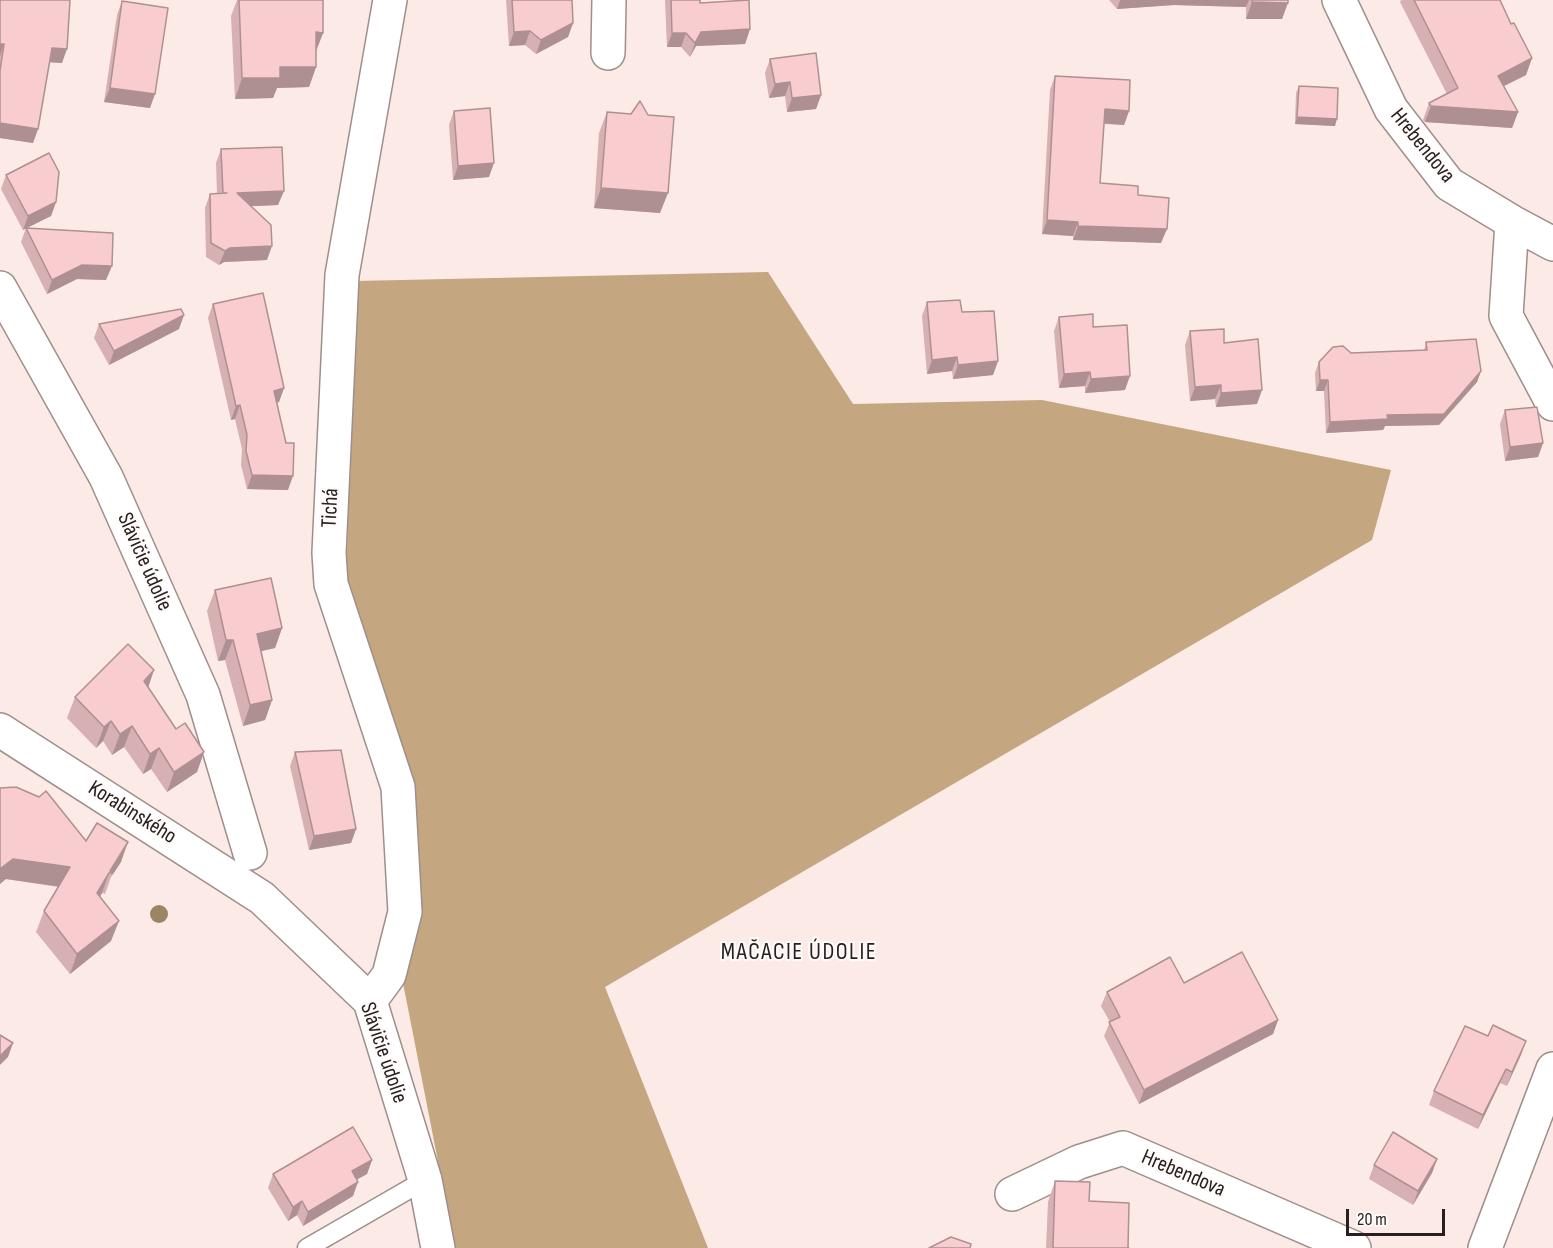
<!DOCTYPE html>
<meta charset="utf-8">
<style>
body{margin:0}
#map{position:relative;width:1553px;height:1248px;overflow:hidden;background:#fbeae5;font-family:"Sofia Sans Condensed",sans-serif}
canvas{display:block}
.scale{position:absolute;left:1346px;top:1209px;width:99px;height:27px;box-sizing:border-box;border:3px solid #27201f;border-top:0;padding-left:8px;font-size:18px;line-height:21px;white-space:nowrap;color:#27201f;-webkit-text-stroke:4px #fefafa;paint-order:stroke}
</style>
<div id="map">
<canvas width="1553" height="1248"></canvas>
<div class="scale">20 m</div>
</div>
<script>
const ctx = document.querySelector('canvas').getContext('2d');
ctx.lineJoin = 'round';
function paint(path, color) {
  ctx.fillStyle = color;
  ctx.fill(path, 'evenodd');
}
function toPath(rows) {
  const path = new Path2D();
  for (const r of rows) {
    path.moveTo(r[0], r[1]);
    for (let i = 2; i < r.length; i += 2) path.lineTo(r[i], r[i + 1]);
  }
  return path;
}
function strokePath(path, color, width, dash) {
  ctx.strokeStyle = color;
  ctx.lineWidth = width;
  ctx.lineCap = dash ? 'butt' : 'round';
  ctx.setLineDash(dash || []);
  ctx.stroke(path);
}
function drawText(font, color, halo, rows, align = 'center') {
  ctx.font = font + ' "Sofia Sans Condensed",sans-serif';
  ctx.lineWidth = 4.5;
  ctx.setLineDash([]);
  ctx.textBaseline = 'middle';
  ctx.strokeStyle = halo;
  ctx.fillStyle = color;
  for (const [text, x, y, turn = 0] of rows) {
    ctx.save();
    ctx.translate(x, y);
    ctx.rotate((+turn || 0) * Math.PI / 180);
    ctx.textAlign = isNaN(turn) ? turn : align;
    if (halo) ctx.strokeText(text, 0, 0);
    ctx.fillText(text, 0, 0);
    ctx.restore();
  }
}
paint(toPath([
 [768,272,853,404,1042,400,1391,470,1372,540,605,987,708,1248,455,1248,403,983,420,908,346,581,356,281]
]), '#c4a680');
const lane = toPath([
 [307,1248,425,1180]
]);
const street = toPath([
 [1339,0,1391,109,1449,184,1512,222,1506,316,1553,404],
 [608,53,609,0],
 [1512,222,1553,244],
 [0,288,106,477,203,695,250,853],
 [0,730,262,898,370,1001,425,1180,438,1248],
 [370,1001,389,975,405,912,398,787,331,584,329,553,342,275,390,0],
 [1012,1194,1079,1162,1123,1148,1354,1248],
 [1485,1248,1553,1069]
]);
strokePath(lane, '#9f8f8b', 21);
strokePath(street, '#9f8f8b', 36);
strokePath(lane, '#fff', 18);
strokePath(street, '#fff', 33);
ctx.fillStyle = '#9c8467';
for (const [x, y] of [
 [159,914]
]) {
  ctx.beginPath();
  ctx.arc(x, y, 9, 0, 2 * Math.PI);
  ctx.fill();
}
paint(toPath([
 [0,0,62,63,49,62,38,129,33,143,0,138],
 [237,0,323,0,323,33,316,52,316,67,309,87,277,88,273,98,235,99,231,16],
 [506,0,572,0,573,23,568,37,536,54,525,45,509,46],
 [665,0,700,0,700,3,750,29,745,44,696,46,690,57,681,47,667,47],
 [1109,0,1288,0,1282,19,1246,19,1246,7,1174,5,1117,9],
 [1401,0,1500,0,1511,24,1532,58,1526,75,1504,86,1518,112,1512,128,1425,122,1423,120,1429,103,1447,94,1400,2],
 [122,1,150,108,104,102,117,15],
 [770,59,821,95,816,109,787,112,785,96,769,98,765,73],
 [1055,76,1129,111,1124,125,1104,124,1100,183,1138,195,1161,243,1073,240,1073,236,1042,234,1050,90],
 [1299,86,1335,126,1295,124,1296,93],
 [454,111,489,177,453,180,449,125],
 [607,112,660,213,594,208,599,133],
 [221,149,278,205,251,206,267,260,224,262,219,265,206,257,205,208,210,194,217,194,216,163],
 [6,175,56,202,51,216,26,228,106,280,77,279,47,294,21,242,26,228,23,230,1,189],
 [927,302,962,312,998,361,993,375,953,379,952,371,927,374,922,316],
 [213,304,284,388,279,402,277,403,288,490,247,489,241,465,242,449,235,419,231,420,208,318],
 [1059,317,1093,327,1125,390,1085,393,1085,386,1059,388,1054,331],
 [99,324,179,329,109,365,94,338],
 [1190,331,1257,404,1216,407,1215,399,1190,401,1185,345],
 [1426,342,1481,371,1477,382,1439,425,1385,426,1383,430,1326,433,1324,391,1316,391,1315,373,1319,362,1351,353,1424,350],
 [1505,410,1543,443,1538,457,1505,461,1500,424],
 [215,590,282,628,275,648,261,651,272,700,265,720,243,726,225,660,218,661,207,611],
 [148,687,176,729,204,752,197,772,167,792,151,769,143,774,124,747,112,755,103,741,96,748,67,718,75,697],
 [295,752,356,829,351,843,309,850,290,766],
 [0,788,121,862,111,877,105,894,102,893,100,897,111,941,70,974,36,932,44,911,58,887,6,879],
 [1184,983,1278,1020,1273,1034,1139,1104,1104,1036,1110,1022,1101,1006,1107,992],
 [1488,1036,1526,1041,1507,1086,1500,1083,1478,1129,1429,1105,1434,1091],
 [1437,1159,1432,1173,1413,1205,1369,1179,1374,1165],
 [372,1160,367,1174,357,1179,353,1196,303,1226,297,1215,288,1221,268,1188,273,1174],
 [1055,1181,1089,1201,1128,1248,1129,1248,1046,1248,1048,1202]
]), '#d6b0b3');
paint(toPath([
 [1120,0,1249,0,1246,7,1174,5,1117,9],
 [1252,2,1288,3,1282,19,1246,19],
 [573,23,568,37,536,54,541,40],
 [750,29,745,44,696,46,690,57,695,43,701,32],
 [530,31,525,45,509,46,514,32],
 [316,32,323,33,315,53],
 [672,33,686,33,681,47,667,47],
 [0,44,4,44,0,56],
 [52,48,67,49,62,63,46,62],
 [1532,58,1526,75,1492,92,1498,76],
 [280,67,316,67,309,87,277,88,273,98,235,99,242,78],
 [790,82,785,96,769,98,775,84],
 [110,88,155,94,150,108,104,102],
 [821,95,816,109,787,112,792,98],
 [1431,106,1518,112,1512,128,1425,122],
 [1105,109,1129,111,1124,125,1100,123],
 [1297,117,1337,119,1335,126,1295,124],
 [0,123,38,129,33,143,0,138],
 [494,163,489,177,453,180,458,166],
 [601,188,668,193,660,213,594,208],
 [284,191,278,205,232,207,237,193],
 [56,202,51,216,23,230,28,216],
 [1047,220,1078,222,1073,236,1042,234],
 [1078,226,1167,229,1161,243,1073,240],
 [272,246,267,260,224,262,219,265,225,251,230,248],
 [82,265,112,266,106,280,77,279,47,294,52,280],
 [184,315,179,329,109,365,114,351],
 [957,357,952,371,927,374,932,360],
 [998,361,993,375,953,379,958,365],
 [1481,371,1477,382,1439,425,1385,426,1383,430,1326,433,1330,422,1387,415],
 [1090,372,1085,386,1059,388,1064,374],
 [1130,376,1125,390,1085,393,1091,379],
 [1320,380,1328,380,1324,391,1316,391],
 [1221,385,1215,399,1190,401,1195,387],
 [284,388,279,402,269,405,274,391],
 [1262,390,1257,404,1216,407,1221,393],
 [240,405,235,419,231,420,236,406],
 [1543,443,1538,457,1505,461,1510,447],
 [252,475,293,476,288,490,247,489],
 [282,628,275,648,249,654,257,634],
 [226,640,233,640,225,660,218,661],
 [154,670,147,691,144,681],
 [272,700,265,720,243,726,250,705],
 [111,721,103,741,96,748,104,727],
 [132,726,124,747,112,755,120,734],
 [159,748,151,769,143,774,150,754],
 [204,752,197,772,167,792,174,772],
 [356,829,351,843,309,850,314,836],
 [128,842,121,862,111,877,113,873,110,871],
 [13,859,70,867,63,887,6,879,0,884,0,869],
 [109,873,102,893,89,914,97,893],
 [119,921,111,941,70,974,77,954],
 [1278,1020,1273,1034,1139,1104,1144,1090],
 [1526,1041,1521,1055,1507,1086,1512,1072],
 [13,1043,8,1057,0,1065,0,1056],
 [1506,1069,1500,1083,1478,1129,1483,1115],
 [1437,1159,1432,1173,1413,1205,1418,1191],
 [372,1160,367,1174,347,1185,352,1171],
 [358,1182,353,1196,303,1226,308,1212],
 [302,1201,297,1215,288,1221,293,1207]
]), '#ae9092');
const building = toPath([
 [0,0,70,0,67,49,52,48,38,129,0,123,0,71,4,44,0,44,0,0],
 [239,0,323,0,323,33,316,32,316,67,280,67,280,78,242,78,239,0],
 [512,0,572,0,573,23,541,40,530,31,514,32,512,0],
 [671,0,700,0,700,3,749,0,750,29,701,32,695,43,686,33,672,33,671,0],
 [1252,0,1288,0,1288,3,1252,2,1252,0],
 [1414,0,1500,0,1511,24,1514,23,1532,58,1498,76,1518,112,1431,106,1429,103,1458,88,1414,0],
 [122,1,168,8,155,94,110,88,122,1],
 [816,53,821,95,792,98,790,82,775,84,770,59,816,53],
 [1055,76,1130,80,1129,111,1105,109,1100,183,1138,186,1138,195,1169,198,1167,229,1078,226,1078,222,1047,220,1055,76],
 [1299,86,1338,88,1337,119,1297,117,1299,86],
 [640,101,648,115,674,117,668,193,601,188,607,112,631,114,640,101],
 [490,108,494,163,458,166,454,111,490,108],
 [282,147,284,191,237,193,271,225,272,246,230,248,225,251,211,243,210,194,227,193,223,193,221,149,282,147],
 [49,153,59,172,56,202,28,216,6,175,49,153],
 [26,228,113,233,112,266,82,265,52,280,26,228],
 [263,293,284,388,274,391,286,443,294,443,293,476,252,475,246,451,247,435,240,405,236,406,213,304,263,293],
 [960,300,962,312,994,311,998,361,958,365,957,357,932,360,927,302,960,300],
 [181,309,184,315,114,351,99,324,181,309],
 [1093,314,1093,327,1127,325,1130,376,1091,379,1090,372,1064,374,1059,317,1093,314],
 [1224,329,1224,343,1258,339,1262,390,1221,393,1221,385,1195,387,1190,331,1224,329],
 [1476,339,1481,371,1444,414,1387,415,1388,419,1330,422,1328,380,1320,380,1319,362,1333,347,1343,346,1351,353,1427,350,1426,342,1476,339],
 [1537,407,1543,443,1510,447,1505,410,1537,407],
 [271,578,282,628,257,634,272,700,250,705,233,640,226,640,215,590,271,578],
 [128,644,154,670,144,681,176,729,185,723,204,752,174,772,159,748,150,754,132,726,120,734,111,721,104,727,75,697,128,644],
 [341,750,356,829,314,836,295,752,341,750],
 [16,787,39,797,46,791,86,841,97,823,128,842,110,871,113,873,109,873,97,893,119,921,77,954,44,911,70,867,13,859,0,869,0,788,16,787],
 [1242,952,1278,1020,1144,1090,1109,1022,1120,1017,1107,992,1170,957,1184,983,1242,952],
 [1493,1025,1526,1041,1512,1072,1506,1069,1483,1115,1434,1091,1465,1026,1488,1036,1493,1025],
 [0,1035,13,1043,0,1056,0,1035],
 [353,1127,372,1160,352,1171,358,1182,308,1212,302,1201,293,1207,273,1174,353,1127],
 [1393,1132,1437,1159,1418,1191,1374,1165,1393,1132],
 [1055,1181,1090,1182,1089,1201,1129,1203,1128,1248,1129,1248,1053,1248,1055,1181],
 [951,1237,971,1244,970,1248,929,1248,951,1237]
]);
paint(building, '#f9cdd0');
strokePath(building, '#ae9092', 1.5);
drawText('22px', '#27201f', '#fefafa', [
 ["Hrebendova",1422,146,51],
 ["Tichá",331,508,-87],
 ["Slávičie údolie",144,562,66],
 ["Korabinského",132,813,32],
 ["Slávičie údolie",383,1053,71],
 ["Hrebendova",1183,1174,23]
]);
ctx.letterSpacing = '1.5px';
drawText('24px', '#27201f', '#fefafa', [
 ["MAČACIE ÚDOLIE",799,953]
]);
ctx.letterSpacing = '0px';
</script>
